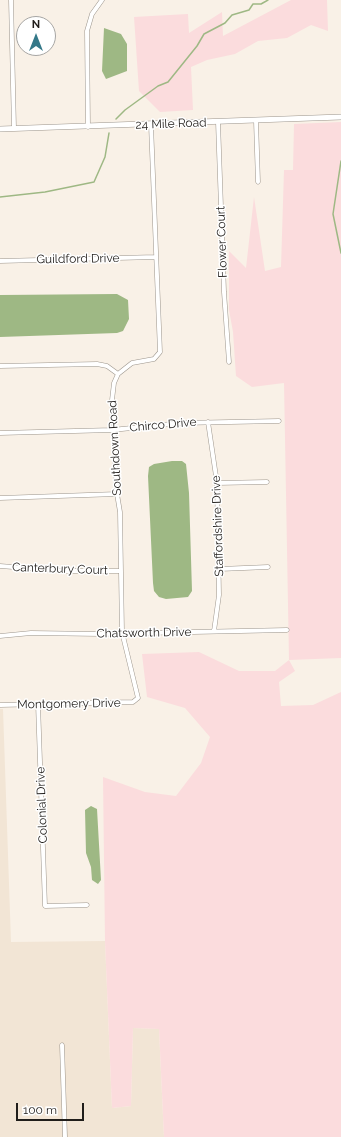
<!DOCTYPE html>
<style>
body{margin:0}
#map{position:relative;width:341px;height:1137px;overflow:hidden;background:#f9f1e7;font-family:Raleway,sans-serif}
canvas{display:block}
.north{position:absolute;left:16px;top:16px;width:40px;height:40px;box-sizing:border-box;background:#fff;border:1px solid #a6a5a3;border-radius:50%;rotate:0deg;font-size:11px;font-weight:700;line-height:16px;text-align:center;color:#201d1a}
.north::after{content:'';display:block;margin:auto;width:14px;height:18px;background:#347888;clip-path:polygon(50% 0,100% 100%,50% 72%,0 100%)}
.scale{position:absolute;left:16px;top:1103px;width:68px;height:18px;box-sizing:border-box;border:2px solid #201d1a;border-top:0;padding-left:5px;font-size:12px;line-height:14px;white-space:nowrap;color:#201d1a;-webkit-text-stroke:3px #fff;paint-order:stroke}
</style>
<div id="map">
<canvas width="341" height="1137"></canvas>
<div class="north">N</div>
<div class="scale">100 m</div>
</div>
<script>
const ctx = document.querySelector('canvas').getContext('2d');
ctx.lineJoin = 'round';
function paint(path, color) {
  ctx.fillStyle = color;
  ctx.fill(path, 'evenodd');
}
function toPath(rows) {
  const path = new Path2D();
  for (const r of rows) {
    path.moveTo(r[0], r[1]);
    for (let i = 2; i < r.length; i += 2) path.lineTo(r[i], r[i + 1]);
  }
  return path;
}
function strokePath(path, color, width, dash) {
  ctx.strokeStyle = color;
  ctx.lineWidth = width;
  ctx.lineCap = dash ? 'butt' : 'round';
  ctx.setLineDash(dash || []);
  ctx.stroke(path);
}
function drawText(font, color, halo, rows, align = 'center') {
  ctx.font = font + ' Raleway,sans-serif';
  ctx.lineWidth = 3;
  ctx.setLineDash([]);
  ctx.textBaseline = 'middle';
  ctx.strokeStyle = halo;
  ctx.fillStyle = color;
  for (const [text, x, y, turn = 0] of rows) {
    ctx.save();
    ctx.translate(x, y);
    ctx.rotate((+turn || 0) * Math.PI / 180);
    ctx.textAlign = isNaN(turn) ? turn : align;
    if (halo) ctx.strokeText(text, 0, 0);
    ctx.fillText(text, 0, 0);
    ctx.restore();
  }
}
paint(toPath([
 [0,709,3,709,11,942,105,941,112,1108,131,1106,133,1028,159,1029,164,1137,0,1137]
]), '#f2e5d5');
paint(toPath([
 [291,0,327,0,328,31,311,25,287,38,258,41,235,54,207,60,191,67,193,110,160,112,139,91,134,17,188,14,189,33,222,12,223,36],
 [341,122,341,658,289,660,295,671,279,682,281,706,313,705,341,692,341,1137,164,1137,159,1029,133,1028,131,1106,112,1108,105,941,103,777,145,792,176,796,201,763,210,737,185,708,147,697,142,654,199,652,239,671,275,671,289,660,284,383,252,387,236,376,233,332,229,310,229,251,246,268,254,197,265,271,281,267,284,170,293,170,294,124]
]), '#fbdcdd');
paint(toPath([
 [104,28,121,34,127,44,127,71,106,79,102,71],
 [117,294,128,300,129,319,123,331,117,333,0,337,0,295],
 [172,461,182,461,186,464,189,493,192,591,188,597,166,599,159,597,154,591,153,583,148,476,149,467,154,464],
 [91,806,97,809,101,880,98,884,92,880,91,867,86,853,85,810]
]), '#9eb884');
strokePath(toPath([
 [116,119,125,110,158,86,168,82,197,46,204,34,225,23,232,15,249,10,253,4,261,4,268,0],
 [341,161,333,214,341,253],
 [0,197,45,192,94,182,105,157,109,133]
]), '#9eb884', 1.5);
const minor = toPath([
 [11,0,14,128],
 [256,121,258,182],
 [218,122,224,292,229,362],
 [88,127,87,31,92,14,102,0],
 [0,261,156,257],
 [0,366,97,364,107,366,118,374],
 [208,422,217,483,219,595,214,631],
 [0,433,112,430,181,423,279,421],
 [217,483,267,482],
 [0,498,117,494],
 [0,566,65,571,120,571],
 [220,569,268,567],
 [0,636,31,633,100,634,287,630],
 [38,704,45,906,87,905],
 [0,705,133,702,138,698,122,632,120,512,117,494,112,400,114,383,118,374,132,363,154,359,160,352,151,125],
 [62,1045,65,1137]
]);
const tertiary = toPath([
 [0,129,341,117]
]);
strokePath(minor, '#9c958c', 5);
strokePath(tertiary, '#9c958c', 6);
strokePath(minor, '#fff', 4);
strokePath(tertiary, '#fff', 5);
drawText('12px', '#201d1a', '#fff', [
 ["24 Mile Road",171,124,-2],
 ["Flower Court",222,242,-92],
 ["Guildford Drive",78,259,-1],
 ["Chirco Drive",163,425,-5],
 ["Southdown Road",115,448,-93],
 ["Staffordshire Drive",218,526,-92],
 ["Canterbury Court",60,569,2],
 ["Chatsworth Drive",144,633,-1],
 ["Montgomery Drive",69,704,-1],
 ["Colonial Drive",42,805,-92]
]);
</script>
